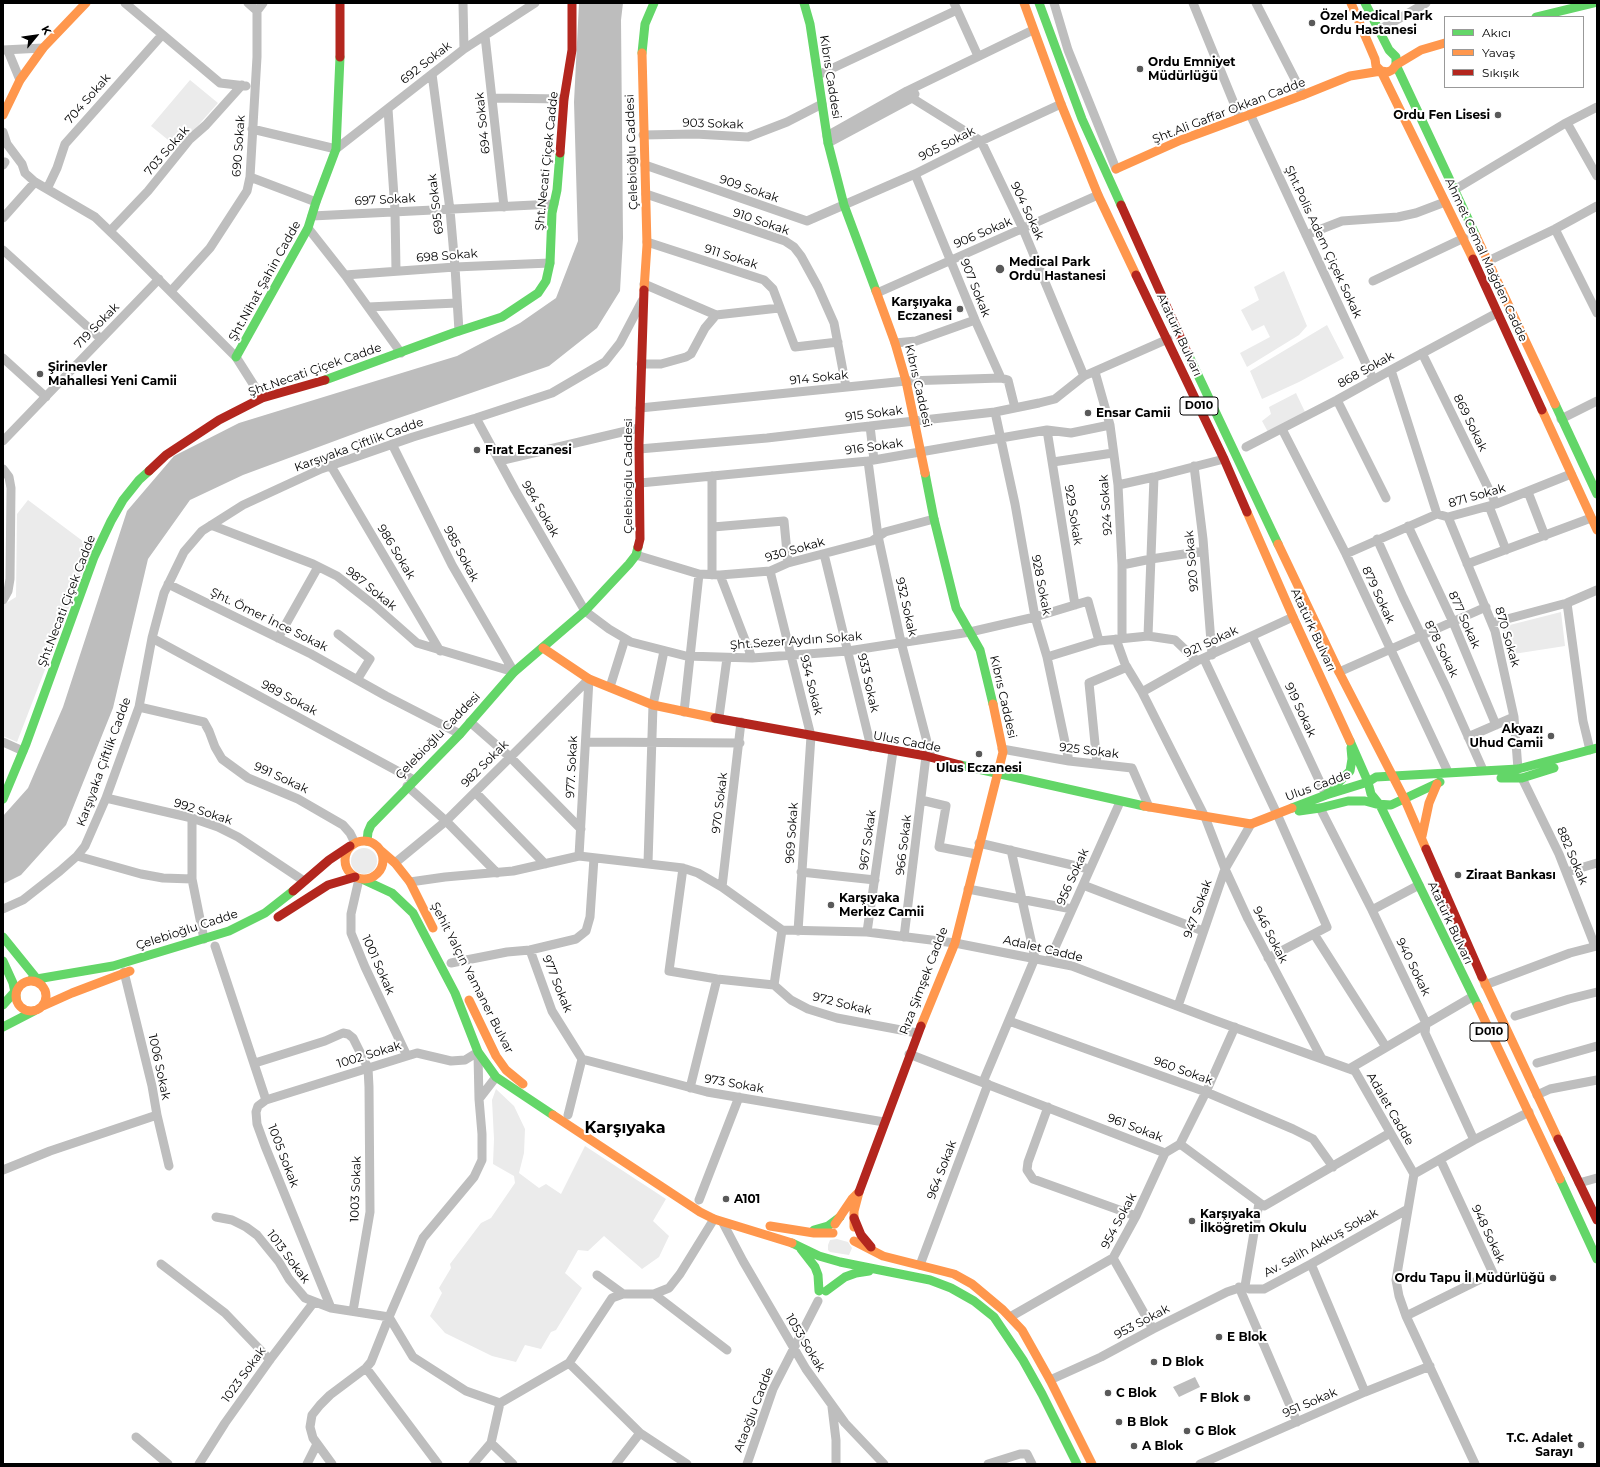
<!DOCTYPE html>
<meta charset="utf-8">
<style>
body{margin:0}
#map{position:relative;width:1600px;height:1467px;overflow:hidden;background:#fff;font-family:Montserrat,sans-serif}
canvas{display:block}
.frame{position:absolute;inset:0;border:4px solid #000;pointer-events:none}
.legend{position:absolute;left:1444px;top:16px;width:140px;height:72px;box-sizing:border-box;background:#fff;border:1px solid #999;margin:0;padding:5px 7px;list-style:none;font-size:12px;color:#000}
.legend li{display:flex;align-items:center;gap:8px;height:20px}
.legend b{width:20px;border:1px solid #999}
.north{position:absolute;left:16px;top:16px;width:40px;height:40px;-webkit-text-stroke:3px #fff;paint-order:stroke;rotate:61deg;font-size:11px;font-weight:700;line-height:16px;text-align:center;color:#000}
.north::after{content:'';display:block;margin:auto;width:14px;height:18px;background:#000;clip-path:polygon(50% 0,100% 100%,50% 72%,0 100%)}
</style>
<div id="map">
<canvas width="1600" height="1467"></canvas>
<div class="frame"></div>
<ul class="legend">
<li><b style="height:5px;background:#63d668"></b>Akıcı</li>
<li><b style="height:5px;background:#ff974d"></b>Yavaş</li>
<li><b style="height:5px;background:#b3261e"></b>Sıkışık</li>
</ul>
<div class="north">K</div>
</div>
<script>
const ctx = document.querySelector('canvas').getContext('2d');
ctx.lineJoin = 'round';
function paint(path, color) {
  ctx.fillStyle = color;
  ctx.fill(path, 'evenodd');
}
function toPath(rows) {
  const path = new Path2D();
  for (const r of rows) {
    if (r.length === 3) {
      path.moveTo(r[0] + r[2], r[1]);
      path.arc(r[0], r[1], r[2], 0, 2 * Math.PI);
      continue;
    }
    path.moveTo(r[0], r[1]);
    for (let i = 2; i < r.length; i += 2) path.lineTo(r[i], r[i + 1]);
  }
  return path;
}
function strokePath(path, color, width, dash) {
  ctx.strokeStyle = color;
  ctx.lineWidth = width;
  ctx.lineCap = dash ? 'butt' : 'round';
  ctx.setLineDash(dash || []);
  ctx.stroke(path);
}
function drawText(font, color, halo, rows, align = 'center') {
  ctx.font = font + ' Montserrat,sans-serif';
  ctx.lineWidth = 4;
  ctx.setLineDash([]);
  ctx.textBaseline = 'middle';
  ctx.strokeStyle = halo;
  ctx.fillStyle = color;
  for (const [text, x, y, turn = 0] of rows) {
    ctx.save();
    ctx.translate(x, y);
    ctx.rotate((+turn || 0) * Math.PI / 180);
    ctx.textAlign = isNaN(turn) ? turn : align;
    if (halo) ctx.strokeText(text, 0, 0);
    ctx.fillText(text, 0, 0);
    ctx.restore();
  }
}
paint(toPath([
 [190,80,218,103,178,148,151,126],
 [1284,271,1307,326,1299,335,1247,367,1240,353,1270,337,1264,325,1252,331,1241,310,1259,300,1254,287],
 [1327,325,1344,358,1299,382,1262,399,1250,371],
 [1296,393,1305,412,1268,432,1262,421,1271,414,1269,407],
 [28,500,92,548,17,742,3,736,3,605,16,597,17,514],
 [1561,612,1565,646,1507,655,1502,627],
 [364,861,13],
 [496,1089,514,1106,525,1129,524,1153,519,1173,539,1188,546,1184,561,1194,585,1146,666,1199,653,1221,669,1236,659,1257,642,1269,604,1236,588,1251,578,1250,565,1273,582,1288,556,1330,551,1332,541,1349,525,1345,516,1362,492,1356,445,1333,430,1316,442,1293,439,1288,451,1268,450,1264,481,1223,491,1218,515,1183,514,1176,493,1164,494,1139,492,1100],
 [837,1239,848,1242,852,1248,849,1255,830,1252,828,1250,828,1245,830,1240]
]), '#ebebeb');
paint(toPath([
 [579,3,623,3,621,20,623,238,620,291,597,328,549,366,367,429,243,475,190,500,148,559,113,708,66,825,21,875,3,884,3,816,28,788,63,707,127,511,174,456,239,423,457,356,520,323,556,298,578,241,574,102],
 [1195,1377,1200,1387,1179,1397,1173,1387]
]), '#bdbdbd');
strokePath(toPath([
 [125,3,220,83,246,86],
 [248,3,257,11],
 [463,3,464,49],
 [954,3,978,56],
 [1054,3,1068,50,1116,169],
 [1193,3,1240,118],
 [1256,3,1303,95],
 [1379,30,1426,3],
 [485,36,504,207],
 [3,50,43,48],
 [8,51,20,80],
 [432,74,450,210,455,267,459,331],
 [818,75,957,10],
 [907,91,912,98,981,141,1023,229,1084,376],
 [492,98,564,99],
 [388,109,395,211,396,271],
 [1250,114,1373,379],
 [1567,123,1597,176],
 [252,129,336,149,464,49,535,3],
 [3,132,7,144,22,164,25,173,35,182,95,217,121,242,236,357,262,398],
 [643,135,695,134,748,137,787,122,822,104],
 [827,136,907,91,1033,30],
 [828,143,912,98,915,94],
 [3,165,5,162],
 [645,165,807,221,915,174,981,141,1061,104],
 [915,174,975,320,1001,378,1008,380,1015,408],
 [250,177,316,202],
 [47,189,57,168,65,144,162,35],
 [1454,190,1564,124,1597,107],
 [646,194,785,241,794,247,801,256,818,287,834,323,846,387],
 [312,216,554,204],
 [3,218,35,182],
 [308,228,345,275,401,353],
 [1555,229,1597,313],
 [110,231,148,191,190,139,206,125,242,85],
 [1306,235,1342,221,1398,217,1416,213,1445,202],
 [647,242,764,280,773,289,795,347,838,342],
 [3,250,101,339],
 [1488,261,1555,229,1597,206],
 [345,275,455,267,550,263],
 [1373,281,1464,238],
 [644,284,716,315],
 [171,291,210,248,247,191,250,177,257,57,257,11,263,3],
 [877,293,1098,195],
 [368,307,457,303],
 [895,343,916,341,975,320],
 [1422,353,1496,504],
 [3,358,46,397],
 [641,364,661,364,686,357,691,354,705,328,716,315,779,308],
 [1391,370,1437,514],
 [1095,372,1110,425,1118,485,1122,565,1122,638],
 [1337,400,1386,498],
 [640,408,906,381,1001,378],
 [995,412,1015,504,1035,617,1047,657,1069,761],
 [476,418,515,490,585,611,609,629,631,642,686,656,752,658,848,651,970,632,1035,617,1088,601,1099,641],
 [1561,419,1597,401],
 [870,426,874,460],
 [1282,429,1346,554,1448,772],
 [1047,430,1075,605],
 [3,441,159,279],
 [392,444,452,565,514,672],
 [1246,447,1337,400,1391,370,1497,313],
 [639,449,767,438,870,426,995,412,1039,403,1055,399,1084,376,1168,339],
 [499,461,639,428],
 [868,461,878,536,901,642,931,757],
 [1053,462,1113,453],
 [331,466,440,651],
 [1194,466,1203,539,1212,655],
 [3,469,9,477,11,488,10,579,8,591,3,600],
 [640,483,868,461,1047,430,1071,433,1110,425],
 [1118,485,1154,477,1224,459],
 [1528,492,1545,536],
 [1489,506,1506,550],
 [1448,517,1495,631,1514,717,1518,769],
 [211,525,313,564,337,576,374,605,417,643,514,672],
 [1408,526,1453,622,1496,725],
 [713,527,784,521,788,563],
 [1377,539,1403,597,1447,689,1483,770],
 [824,554,871,747],
 [1346,554,1437,514,1448,517,1496,504,1571,474],
 [636,555,699,574,720,575,770,571,788,563,872,541,885,532,934,519],
 [1467,564,1591,518],
 [1122,565,1151,559,1204,551],
 [770,571,811,736,798,931],
 [712,575,712,476],
 [720,575,752,658],
 [168,584,311,654,386,696,460,734],
 [1567,603,1583,721,1590,750],
 [1492,623,1567,603,1597,590],
 [338,634,370,659,357,680],
 [1148,636,1154,477],
 [1252,636,1326,795],
 [152,638,414,780],
 [278,638,318,567],
 [1116,639,1125,664,1142,692,1205,817,1225,869,1248,919,1322,1059],
 [1047,657,1099,641,1148,636,1175,640,1197,661],
 [1204,659,1277,814,1327,927,1268,958],
 [1339,672,1486,607],
 [610,687,625,639],
 [1142,692,1197,661,1293,617],
 [139,707,204,722,209,731,215,747,222,759,248,778,298,799,343,825,350,833,355,843],
 [684,712,699,574],
 [719,717,727,658],
 [470,722,510,757,581,829],
 [1468,737,1514,717],
 [3,742,23,751],
 [586,742,740,743],
 [1002,749,1069,761,1132,768,1149,807],
 [1097,764,1089,683,1127,667],
 [1522,778,1559,854,1595,946],
 [407,786,446,821,497,873],
 [475,792,545,864],
 [106,798,192,818,218,827,238,837,304,881],
 [921,800,946,806,939,847,976,854],
 [1320,808,1372,910,1426,1023,1425,1033,1474,1140],
 [192,818,192,879,204,939],
 [979,843,1089,869],
 [77,856,141,874,163,878,192,879],
 [579,856,589,679],
 [395,863,446,821,589,679],
 [648,863,653,705,664,651],
 [683,868,669,971,717,979,774,985],
 [801,872,875,880],
 [1567,872,1597,863],
 [359,879,351,914,351,933,365,967,407,1056],
 [410,882,445,877,513,871,579,856,683,868,698,873,722,887,782,930,867,932,955,943,1072,966,1214,1020,1355,1071,1414,1174,1396,1280,1399,1296,1406,1316,1475,1464],
 [1083,885,1203,931],
 [722,887,741,722],
 [968,889,1072,909],
 [3,909,23,900,60,871,77,856,85,846,106,798,139,707,152,638,164,593,184,552,202,531,243,505,321,469,413,437,476,418,552,393,605,362,620,343,642,301],
 [1372,910,1419,885],
 [782,930,774,985,791,1000,808,1009,837,1018,917,1033],
 [867,932,893,751],
 [1314,934,1386,1047],
 [904,937,926,756],
 [215,946,266,1100],
 [530,950,552,1011,582,1059,568,1115],
 [1049,961,1120,802],
 [451,963,507,952,530,950,576,939,586,931,590,917,594,858],
 [124,972,152,1086,157,1115,169,1166],
 [1485,985,1570,953,1597,946],
 [1178,1006,1225,869,1251,824],
 [1515,1016,1569,999,1597,992],
 [1009,1021,1206,1092,1293,1129,1313,1139,1333,1167],
 [909,1054,1165,1153,1180,1144],
 [478,1055,479,1099],
 [582,1059,707,1092,884,1122],
 [255,1063,325,1041,343,1033,348,1034,353,1038,368,1068,369,1087,370,1212,353,1311],
 [1537,1063,1597,1046],
 [1349,1069,1472,997],
 [496,1077,479,1099,482,1134,482,1160,474,1177,423,1238,389,1317,413,1357,466,1391,500,1403,569,1363,612,1298,623,1294,654,1294,669,1288,680,1274,714,1219],
 [983,1082,1035,958,1011,850],
 [690,1088,717,979],
 [1537,1095,1550,1089,1597,1080],
 [1048,1107,1028,1162,1027,1170,1033,1179,1136,1216],
 [1180,1144,1264,1206,1390,1133],
 [1180,1144,1206,1092,1235,1027],
 [3,1170,50,1151,157,1115],
 [1414,1174,1474,1140,1529,1112],
 [1579,1183,1597,1178],
 [699,1200,739,1097],
 [216,1217,232,1220,246,1227,257,1235,279,1262,289,1279,305,1298,331,1308,389,1317,371,1362,366,1368,330,1395,320,1405,312,1415,310,1427,313,1438,332,1464],
 [723,1223,743,1261,806,1369,845,1423,884,1464],
 [1113,1258,1153,1329],
 [161,1264,225,1313,270,1360],
 [1311,1264,1365,1392],
 [920,1265,988,1084],
 [597,1275,623,1294],
 [1245,1286,1249,1289,1264,1289,1311,1264,1408,1209],
 [1245,1286,1259,1203],
 [1239,1287,1297,1422],
 [654,1294,727,1350],
 [331,1308,265,1146,257,1124,256,1112,258,1106,266,1100,407,1056,417,1053,451,1061,465,1060,478,1052],
 [1406,1316,1493,1273,1440,1159],
 [1010,1317,1113,1258,1136,1216,1165,1153],
 [569,1363,640,1433,687,1464],
 [366,1368,438,1464],
 [1050,1380,1101,1357,1153,1329,1227,1292,1245,1286],
 [832,1407,836,1440,836,1464],
 [136,1437,168,1464],
 [491,1443,513,1464],
 [199,1464,225,1423,272,1357,314,1302],
 [307,1464,317,1444],
 [473,1464,491,1443,500,1403],
 [616,1464,640,1433],
 [747,1464,773,1389,818,1301],
 [988,1464,1020,1454,1027,1454,1032,1464],
 [1200,1464,1365,1392,1430,1366]
]), '#bebebe', 9);
strokePath(toPath([
 [804,3,810,24,828,143,844,205,876,291],
 [1039,3,1082,119,1121,205],
 [1365,3,1389,50,1396,57,1396,65,1476,236],
 [1536,17,1594,3],
 [642,53,645,24,654,3],
 [1188,354,1278,544],
 [236,357,308,228,316,202,336,149,340,57],
 [325,380,453,333,502,317,538,293,546,281,550,263,552,213,557,190,560,153],
 [1555,404,1597,494],
 [925,473,934,519,956,608,980,650,993,704],
 [1350,741,1368,782,1371,794,1380,805,1478,1006],
 [960,765,1144,806],
 [1501,778,1522,778,1554,768],
 [1326,795,1350,771,1352,759,1351,748],
 [3,799,26,744,94,557,111,521,123,500,139,480,149,471],
 [1292,808,1326,795,1368,782,1376,777,1518,769,1597,748],
 [1299,811,1320,808,1348,801,1365,801,1376,804,1391,805,1440,782],
 [367,841,368,832,371,825,460,734,514,672,585,611,629,564,636,555,638,547],
 [364,880,392,893,413,913,455,993,478,1052,496,1077,553,1115],
 [3,937,41,984],
 [3,961,13,983,16,997],
 [31,980,113,966,229,931,265,913,293,891],
 [3,1005,18,988],
 [3,1027,34,1011],
 [1560,1179,1597,1259],
 [814,1230,828,1226,840,1217],
 [792,1243,819,1256,840,1262,930,1280,951,1288,974,1301,994,1317,1023,1360,1042,1394,1077,1464],
 [801,1249,815,1267,818,1275,819,1291],
 [826,1291,845,1277,856,1273,869,1271]
]), '#63d668', 9);
strokePath(toPath([
 [1024,3,1061,104,1098,195,1136,275],
 [1351,3,1375,59,1376,66,1381,71,1473,259],
 [642,53,647,245,644,290],
 [3,115,20,80,43,48,86,3],
 [1116,169,1181,140,1303,95,1350,76,1381,71,1388,72,1392,70,1396,65,1421,50,1445,43],
 [1476,236,1555,404],
 [876,291,895,343,906,381,925,473],
 [1542,410,1597,530],
 [1247,512,1293,617,1350,741],
 [1278,544,1339,672,1405,800,1426,849],
 [543,648,589,679,653,705,715,718],
 [1144,806,1251,824,1292,808],
 [1422,836,1429,803,1437,784],
 [364,860,19],
 [380,850,395,863,410,882,433,928],
 [1482,977,1558,1139],
 [31,996,15],
 [469,1000,496,1056,506,1070,523,1084],
 [43,1006,72,993,130,971],
 [1478,1006,1560,1179],
 [921,1026,955,943,1003,752,993,704],
 [553,1115,700,1212,714,1219,792,1243],
 [835,1224,852,1199,859,1192,854,1211,854,1227],
 [770,1226,814,1233,833,1233],
 [854,1241,883,1256,954,1274,972,1284,1003,1310,1022,1330,1050,1380,1092,1464]
]), '#ff974d', 9);
strokePath(toPath([
 [340,3,340,57],
 [560,153,564,99,572,50,572,3],
 [1121,205,1188,354],
 [1473,259,1542,410],
 [1136,275,1224,459,1247,512],
 [149,471,166,455,219,420,262,398,325,380],
 [638,547,640,539,639,444,644,290],
 [715,718,926,756,960,765],
 [1426,849,1482,977],
 [293,891,329,860,350,846],
 [278,917,328,885,355,877],
 [1558,1139,1597,1220],
 [859,1192,921,1026],
 [854,1218,861,1235,871,1247]
]), '#b3261e', 9);
for (const [x, y, r, color] of [
 [1312,23,4,"#595959"],
 [1140,69,4,"#595959"],
 [1498,115,4,"#595959"],
 [1000,269,5,"#595959"],
 [960,309,4,"#595959"],
 [40,374,4,"#595959"],
 [1088,413,4,"#595959"],
 [477,450,4,"#595959"],
 [1551,736,4,"#595959"],
 [979,754,4,"#595959"],
 [1458,875,4,"#595959"],
 [831,905,4,"#595959"],
 [726,1199,4,"#595959"],
 [1192,1221,4,"#595959"],
 [1553,1278,4,"#595959"],
 [1219,1337,4,"#595959"],
 [1154,1362,4,"#595959"],
 [1108,1393,4,"#595959"],
 [1247,1398,4,"#595959"],
 [1119,1422,4,"#595959"],
 [1187,1431,4,"#595959"],
 [1581,1445,4,"#595959"],
 [1134,1446,4,"#595959"]
]) {
  const dot = new Path2D();
  dot.arc(x, y, r, 0, 2 * Math.PI);
  ctx.fillStyle = color;
  ctx.fill(dot);
  strokePath(dot, '#fff', 1.5);
}
for (const [x, y, w] of [
 [1199,406,38],
 [1489,1032,38]
]) {
  const box = new Path2D();
  box.roundRect(x - w / 2, y - 9, w, 18, 3);
  ctx.fillStyle = '#fff';
  ctx.fill(box);
  strokePath(box, '#000', 1);
}
drawText('bold 11px', '#000', null, [
 ["D010",1199,406],
 ["D010",1489,1032]
]);
drawText('bold 12px', '#000', '#fff', [
 ["Özel Medical Park",1320,16],
 ["Ordu Hastanesi",1320,30],
 ["Ordu Emniyet",1148,62],
 ["Müdürlüğü",1148,76],
 ["Ordu Fen Lisesi",1490,115,"right"],
 ["Medical Park",1009,262],
 ["Ordu Hastanesi",1009,276],
 ["Karşıyaka",952,302,"right"],
 ["Eczanesi",952,316,"right"],
 ["Şirinevler",48,367],
 ["Mahallesi Yeni Camii",48,381],
 ["Ensar Camii",1096,413],
 ["Fırat Eczanesi",485,450],
 ["Akyazı",1543,729,"right"],
 ["Uhud Camii",1543,743,"right"],
 ["Ulus Eczanesi",979,768,"center"],
 ["Ziraat Bankası",1466,875],
 ["Karşıyaka",839,898],
 ["Merkez Camii",839,912],
 ["A101",734,1199],
 ["Karşıyaka",1200,1214],
 ["İlköğretim Okulu",1200,1228],
 ["Ordu Tapu İl Müdürlüğü",1545,1278,"right"],
 ["E Blok",1227,1337],
 ["D Blok",1162,1362],
 ["C Blok",1116,1393],
 ["F Blok",1239,1398,"right"],
 ["B Blok",1127,1422],
 ["G Blok",1195,1431],
 ["T.C. Adalet",1573,1438,"right"],
 ["Sarayı",1573,1452,"right"],
 ["A Blok",1142,1446]
], 'left');
drawText('12px', '#000', '#fff', [
 ["692 Sokak",426,63,-38],
 ["Kıbrıs Caddesi",830,77,81],
 ["704 Sokak",88,99,-49],
 ["Şht.Ali Gaffar Okkan Cadde",1229,111,-21],
 ["694 Sokak",483,123,-96],
 ["903 Sokak",713,124,2],
 ["905 Sokak",947,144,-27],
 ["690 Sokak",239,146,-86],
 ["703 Sokak",167,151,-49],
 ["Çelebioğlu Caddesi",632,152,-92],
 ["Şht.Necati Çiçek Cadde",547,161,-84],
 ["909 Sokak",749,189,19],
 ["697 Sokak",385,200,-3],
 ["695 Sokak",436,204,-97],
 ["904 Sokak",1027,211,65],
 ["910 Sokak",761,222,19],
 ["906 Sokak",983,233,-23],
 ["Şht.Polis Adem Çiçek Sokak",1323,242,65],
 ["698 Sokak",447,256,-4],
 ["911 Sokak",731,257,18],
 ["Ahmet Cemal Mağden Cadde",1486,260,65],
 ["Şht.Nihat Şahin Cadde",265,281,-61],
 ["907 Sokak",975,288,68],
 ["719 Sokak",97,326,-46],
 ["Atatürk Bulvarı",1179,335,65],
 ["Şht.Necati Çiçek Cadde",315,370,-19],
 ["868 Sokak",1366,370,-29],
 ["914 Sokak",819,378,-6],
 ["Kıbrıs Caddesi",918,386,77],
 ["915 Sokak",874,414,-7],
 ["869 Sokak",1470,423,64],
 ["Karşıyaka Çiftlik Cadde",359,445,-20],
 ["916 Sokak",874,447,-8],
 ["Çelebioğlu Caddesi",628,476,-90],
 ["871 Sokak",1477,496,-16],
 ["924 Sokak",1106,505,-94],
 ["984 Sokak",540,509,60],
 ["929 Sokak",1073,515,81],
 ["930 Sokak",795,550,-16],
 ["986 Sokak",396,552,59],
 ["985 Sokak",461,554,62],
 ["920 Sokak",1192,561,-95],
 ["928 Sokak",1041,585,79],
 ["987 Sokak",371,589,39],
 ["879 Sokak",1378,595,65],
 ["Şht.Necati Çiçek Cadde",67,601,-69],
 ["932 Sokak",906,607,77],
 ["Şht. Ömer İnce Sokak",269,620,26],
 ["877 Sokak",1464,620,66],
 ["Atatürk Bulvarı",1313,630,65],
 ["870 Sokak",1507,637,74],
 ["Şht.Sezer Aydın Sokak",796,641,-4],
 ["921 Sokak",1211,642,-25],
 ["878 Sokak",1441,649,64],
 ["933 Sokak",868,683,77],
 ["934 Sokak",811,685,76],
 ["Kıbrıs Caddesi",1003,697,77],
 ["989 Sokak",289,698,28],
 ["919 Sokak",1300,710,65],
 ["Çelebioğlu Caddesi",438,736,-46],
 ["Ulus Cadde",907,742,11],
 ["925 Sokak",1089,751,7],
 ["Karşıyaka Çiftlik Cadde",104,762,-70],
 ["982 Sokak",485,764,-45],
 ["977. Sokak",572,767,-87],
 ["991 Sokak",281,778,25],
 ["Ulus Cadde",1318,786,-20],
 ["970 Sokak",720,803,-83],
 ["992 Sokak",203,812,18],
 ["969 Sokak",792,833,-86],
 ["967 Sokak",868,840,-82],
 ["966 Sokak",904,845,-83],
 ["882 Sokak",1572,856,67],
 ["956 Sokak",1073,877,-66],
 ["947 Sokak",1198,909,-70],
 ["Atatürk Bulvarı",1450,923,65],
 ["Çelebioğlu Cadde",187,930,-18],
 ["946 Sokak",1270,935,63],
 ["Adalet Cadde",1043,949,13],
 ["1001 Sokak",378,965,66],
 ["940 Sokak",1413,967,64],
 ["Şehit Yalçın Yamaner Bulvar",472,978,63],
 ["Rıza Şimşek Cadde",924,981,-69],
 ["977 Sokak",557,984,68],
 ["972 Sokak",842,1004,14],
 ["1002 Sokak",369,1055,-17],
 ["1006 Sokak",159,1067,78],
 ["960 Sokak",1183,1071,20],
 ["973 Sokak",734,1084,10],
 ["Adalet Cadde",1390,1109,60],
 ["961 Sokak",1135,1128,21],
 ["1005 Sokak",283,1156,69],
 ["964 Sokak",942,1170,-69],
 ["1003 Sokak",356,1189,-88],
 ["954 Sokak",1119,1221,-62],
 ["948 Sokak",1488,1234,65],
 ["Av. Salih Akkuş Sokak",1321,1243,-29],
 ["1013 Sokak",288,1257,53],
 ["953 Sokak",1142,1322,-28],
 ["1053 Sokak",805,1343,59],
 ["1023 Sokak",244,1375,-54],
 ["951 Sokak",1310,1403,-23],
 ["Ataoğlu Cadde",754,1410,-69]
]);
drawText('bold 16px', '#000', '#fff', [
 ["Karşıyaka",625,1128]
]);
</script>
